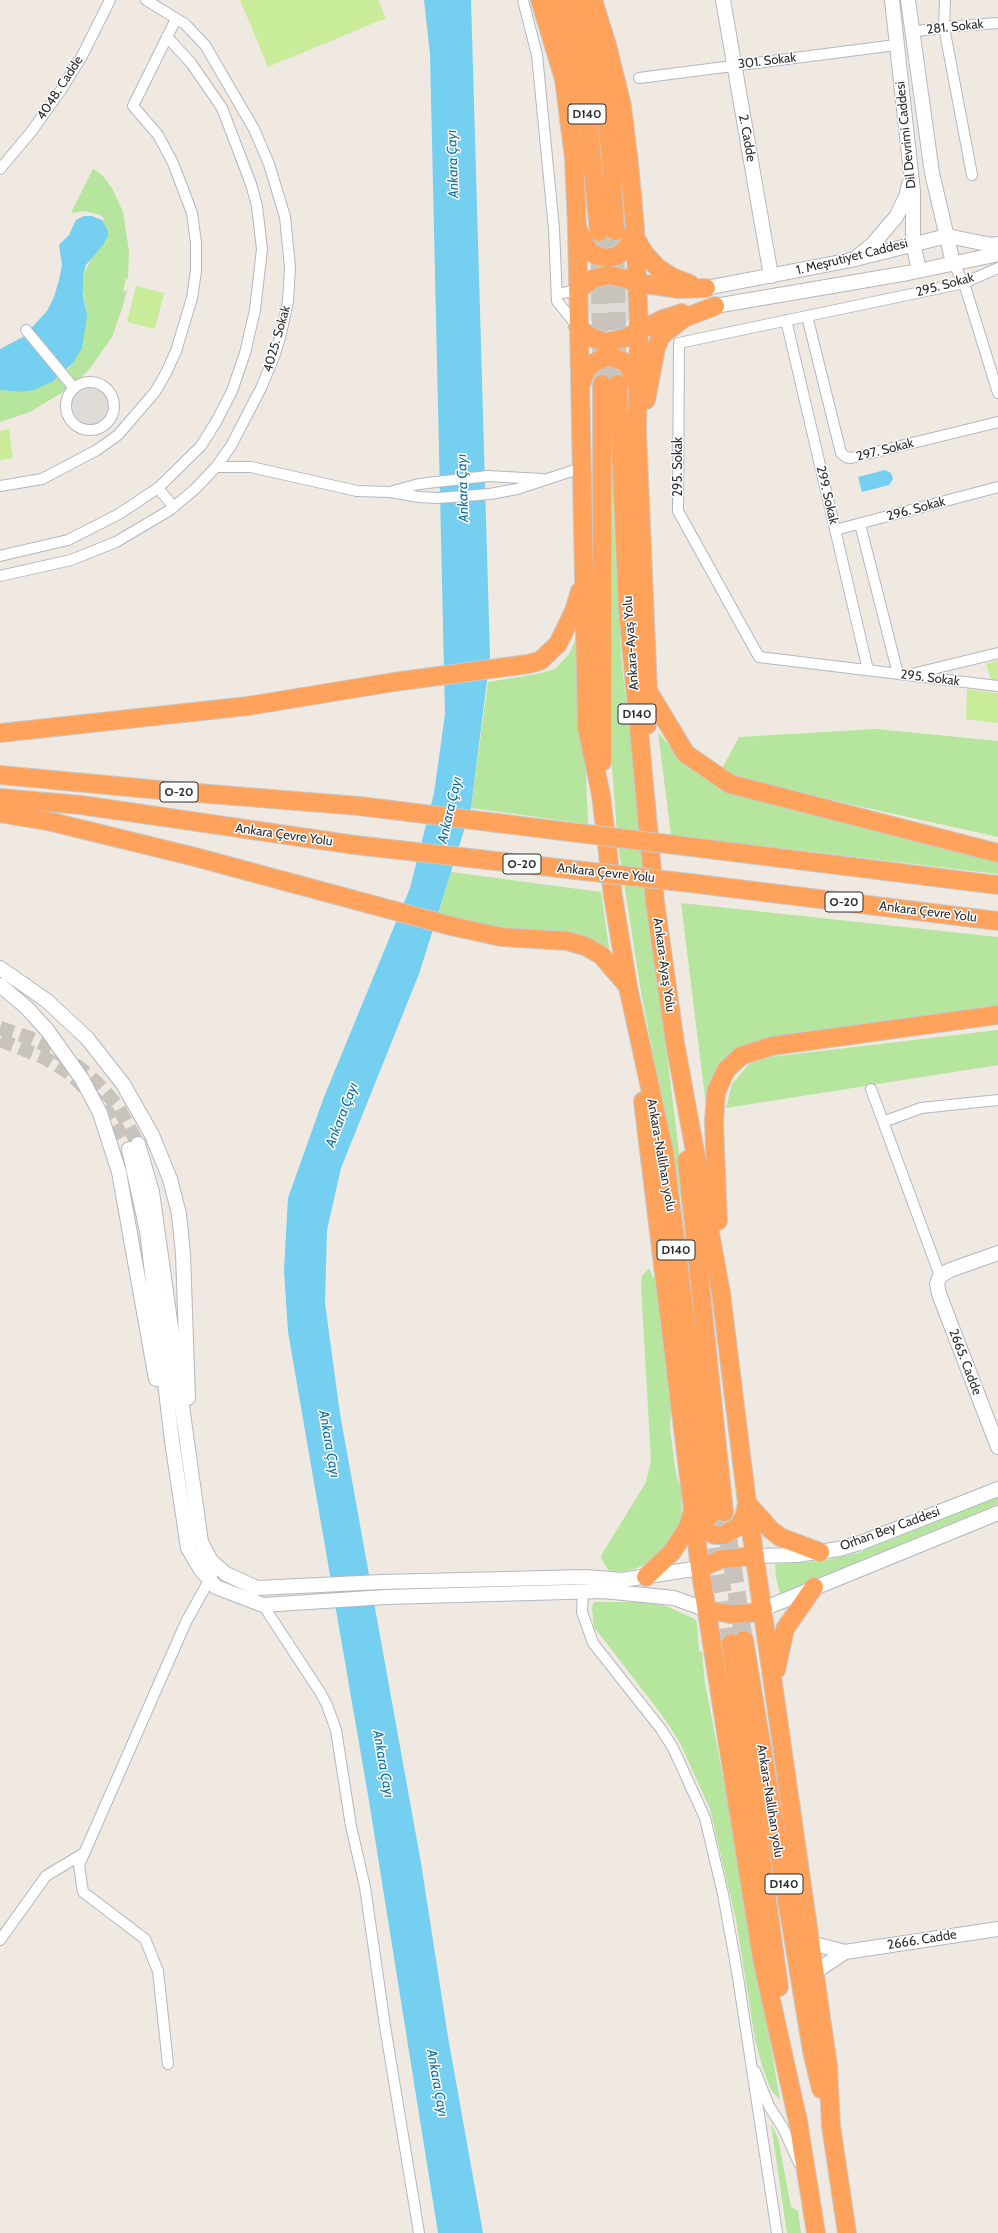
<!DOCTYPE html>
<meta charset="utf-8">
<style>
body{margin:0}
canvas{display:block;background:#efe9e1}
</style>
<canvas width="998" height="2233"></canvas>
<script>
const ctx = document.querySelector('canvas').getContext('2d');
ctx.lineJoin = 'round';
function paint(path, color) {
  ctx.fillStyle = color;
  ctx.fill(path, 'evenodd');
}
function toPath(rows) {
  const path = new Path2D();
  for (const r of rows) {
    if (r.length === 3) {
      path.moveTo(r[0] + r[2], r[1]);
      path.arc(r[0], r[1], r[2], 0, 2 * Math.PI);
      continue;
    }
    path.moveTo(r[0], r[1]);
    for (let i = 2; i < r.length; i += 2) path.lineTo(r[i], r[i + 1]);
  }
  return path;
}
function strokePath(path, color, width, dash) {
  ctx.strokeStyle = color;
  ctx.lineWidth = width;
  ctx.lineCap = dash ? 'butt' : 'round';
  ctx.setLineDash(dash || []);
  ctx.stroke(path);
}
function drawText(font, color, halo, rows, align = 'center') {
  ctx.font = font + ' Cabin,sans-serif';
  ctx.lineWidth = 3;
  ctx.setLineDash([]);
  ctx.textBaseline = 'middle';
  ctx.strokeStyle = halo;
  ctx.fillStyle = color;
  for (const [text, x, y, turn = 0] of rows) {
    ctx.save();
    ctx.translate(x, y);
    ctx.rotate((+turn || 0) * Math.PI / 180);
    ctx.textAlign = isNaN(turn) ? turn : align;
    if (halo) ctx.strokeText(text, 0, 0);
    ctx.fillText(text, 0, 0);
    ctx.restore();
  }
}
paint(toPath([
 [93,169,102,175,112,188,123,212,129,251,128,280,126,278,123,292,127,290,123,306,112,337,91,367,73,386,30,412,0,422,0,390,19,392,43,386,64,374,73,363,86,309,82,285,83,275,93,256,106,242,107,229,102,220,105,219,100,215,85,211,71,213],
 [609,382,613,382,613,509,621,655,648,903,724,1513,720,1513,680,1194,641,992,618,845,610,740],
 [580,630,588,824,471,808,488,682,537,674,555,669,569,654],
 [876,729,998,741,998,837,845,803,720,772,739,737],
 [658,732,686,766,717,783,998,857,998,874,671,835],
 [451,872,601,892,609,948,585,938,512,932,437,917],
 [681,903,998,937,998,1008,748,1044,733,1057,706,1105],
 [998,1030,998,1065,726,1108,732,1084,749,1064,770,1057],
 [649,1268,652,1276,655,1278,671,1411,670,1429,676,1474,681,1490,682,1513,679,1527,657,1559,635,1569,618,1572,608,1570,601,1558,602,1554,646,1482,651,1461,641,1284,642,1276],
 [998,1497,998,1504,780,1594,776,1578,775,1564,822,1561,858,1553],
 [597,1602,645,1602,666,1606,695,1619,697,1624,699,1651,702,1652,705,1683,739,1860,780,2100,771,2090,762,2066,755,2039,736,1920,710,1809,679,1741,662,1715,594,1627,592,1609,593,1603],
 [771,2124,778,2138,791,2207,798,2211,801,2233,787,2233]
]), '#b6e59e');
paint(toPath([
 [240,0,378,0,386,18,268,67],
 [136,286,164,293,155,329,127,322],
 [9,429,13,458,0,460,0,431],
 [998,660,998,680,992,682,986,664],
 [967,689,998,693,998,723,966,719]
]), '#c9ec9a');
paint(toPath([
 [602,282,625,287,630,293,632,316,620,328,608,330,597,327,587,315,586,299,589,292],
 [90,406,24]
]), '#dfdcd8');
paint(toPath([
 [424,0,471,0,490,657,471,808,419,974,341,1168,327,1230,325,1303,340,1414,421,1863,448,2037,483,2233,438,2233,369,1801,288,1332,284,1270,288,1198,324,1097,410,888,434,793,445,714,430,54],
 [84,216,92,216,102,220,107,229,108,236,104,244,86,265,83,275,83,295,87,316,82,348,73,363,52,382,34,390,19,392,0,390,0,349,23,337,47,311,54,297,59,280,62,265,59,245,69,235,76,220],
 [885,470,891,473,893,479,889,485,862,492,858,477]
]), '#75cff0');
strokePath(toPath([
 [0,1028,30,1038,50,1047,80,1068,97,1083,117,1105,138,1144],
 [0,1040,45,1058,71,1074,107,1111,125,1141]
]), '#c8c4bd', 14, [14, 7]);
strokePath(toPath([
 [615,231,618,384],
 [599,232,602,384],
 [724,1512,744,1640],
 [711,1521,731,1643]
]), '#c8c4bd', 18, [18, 9]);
const street = toPath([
 [523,0,537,55,554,229,557,301,578,327],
 [945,0,944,27,972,175],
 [912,32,944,27,998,23],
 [639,78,896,45],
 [0,169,31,132,61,90,82,56,110,0],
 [953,263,964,283,998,393],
 [998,268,964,283,679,343,678,511,759,657,998,686],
 [557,294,578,290],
 [807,316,841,453,846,457,851,458,998,422],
 [786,320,868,670],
 [26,330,74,388],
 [90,406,24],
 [216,467,251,467,357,491,390,492,419,497,438,498,490,494,517,489,581,468],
 [0,486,42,479,97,450,118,435,155,392,166,373,176,351,192,298,196,271,196,243,192,213,173,163,158,135,133,106,176,19],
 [158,488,174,507],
 [393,491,419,484,488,476,542,479],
 [860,524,898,674],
 [835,530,998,487],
 [0,556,68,540,119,514,158,488,201,446,216,422,232,391,245,353,255,310,262,249,257,206,251,184,222,108,191,63,167,37],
 [0,576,71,560,116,542,170,510,195,489,216,467,231,446,261,388,274,357,281,334,288,301,290,267,285,217,269,164,254,129,205,45,185,24,146,0],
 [916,673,998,653],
 [871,1089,940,1276],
 [883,1122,921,1108,998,1100],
 [583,1592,582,1612,593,1643,661,1729,673,1748,705,1818,723,1894,737,1971,777,2233],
 [263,1605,320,1692,327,1705,336,1730,351,1826,365,1887,385,2026,419,2233],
 [0,1940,46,1876,84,1853],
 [168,2064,158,1971,145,1939,83,1892,79,1865,186,1622,212,1575],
 [755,2071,769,2106,783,2128,799,2163]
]);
const secondary = toPath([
 [723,0,771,276],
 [892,0,913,191,913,243,919,270],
 [908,0,932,173,953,263],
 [859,255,872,245,896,217,906,197,909,184],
 [706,288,851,260,947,236,992,245,998,244],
 [715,306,908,273,998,254],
 [0,968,47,1001,87,1038,123,1084,152,1135,170,1179,179,1214,183,1254,188,1398],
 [0,985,27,1008,47,1030,82,1079,100,1113,119,1172,156,1379],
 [138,1144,152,1192,201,1542,211,1561,226,1574,257,1588,382,1582,586,1577,622,1580,700,1568],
 [129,1149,147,1231,172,1441,188,1548,201,1570,216,1587,263,1605,386,1597,603,1591,674,1598,707,1610],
 [998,1253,950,1270,940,1276,937,1284,939,1294,998,1447],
 [755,1556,797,1555,839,1549,863,1542,998,1489],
 [763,1609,998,1513],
 [811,1943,845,1952,815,1972],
 [845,1952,998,1929]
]);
const highway = toPath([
 [540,0,564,79,574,158,577,226,587,728,601,795,613,896,628,987,664,1151,710,1516],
 [558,0,578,68,588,120,599,232],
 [577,0,595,62,606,116,611,160,615,231],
 [593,0,607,45,622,106,629,163,635,228,639,330,637,432,648,691,647,725],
 [579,231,588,250,597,256,607,258,617,256,626,249,634,230],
 [635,237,644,253,658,268,672,277,690,284],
 [578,290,593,279,608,275,623,278,638,283,679,289,706,288],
 [578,327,592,338,607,342,625,338,663,319,682,313],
 [602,384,602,762],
 [618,384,628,611,655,902,675,1043,721,1293,747,1503,828,2066,831,2126,847,2233],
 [581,385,584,375,590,365,603,358,612,357,625,362,632,372,637,385],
 [646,400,656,348,661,336,684,318,715,306],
 [648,691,686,754,730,784,998,853],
 [0,733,248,706,394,682,528,664,540,661,558,644,574,611,580,591],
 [0,775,160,790,359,806],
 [0,798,81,805,355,845],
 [0,813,52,822,195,857,451,926,501,937,567,941,585,946,601,955,627,985],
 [692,847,998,885],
 [690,883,998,921],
 [643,1101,700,1568,762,1959,799,2126],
 [687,1160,724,1512],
 [718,1221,714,1122,716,1092,726,1070,741,1056,772,1046,998,1015],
 [748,1504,770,1529,780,1537,820,1552],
 [692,1514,706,1531,715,1535,724,1535,739,1526,744,1517,747,1504],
 [700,1568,722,1559,755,1556],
 [646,1577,672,1552,687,1529,692,1514],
 [707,1610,730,1614,752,1613,763,1609],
 [744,1640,812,2051,821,2089],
 [731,1643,779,1987],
 [776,1670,785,1629,814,1587],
 [797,2115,816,2233]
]);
strokePath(street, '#b4b7c1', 12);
strokePath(secondary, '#b4b7c1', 16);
strokePath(highway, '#c9c9c9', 20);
strokePath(street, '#fff', 10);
strokePath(secondary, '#fff', 14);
strokePath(highway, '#ffa35c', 18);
const highwayBridge = toPath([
 [359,806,692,847],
 [355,845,690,883]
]);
strokePath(highwayBridge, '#c9c9c9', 20, []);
strokePath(highwayBridge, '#ffa35c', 18);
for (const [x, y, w] of [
 [587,114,38],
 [637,714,38],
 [179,792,38],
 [522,864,38],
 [844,902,38],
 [676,1250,38],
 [784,1884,38]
]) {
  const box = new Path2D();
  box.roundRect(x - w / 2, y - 10, w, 20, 3);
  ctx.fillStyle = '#fff';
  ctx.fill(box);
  strokePath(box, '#2e2e2e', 1);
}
drawText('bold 12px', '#2e2e2e', null, [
 ["D140",587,114],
 ["D140",637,714],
 ["O-20",179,792],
 ["O-20",522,864],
 ["O-20",844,902],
 ["D140",676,1250],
 ["D140",784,1884]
]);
drawText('13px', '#2e2e2e', '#fff', [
 ["281. Sokak",955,27,-6],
 ["301. Sokak",767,61,-7],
 ["4048. Cadde",60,88,-57],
 ["Dil Devrimi Caddesi",906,135,-96],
 ["2. Cadde",747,138,80],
 ["1. Meşrutiyet Caddesi",852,257,-14],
 ["295. Sokak",945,285,-15],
 ["4025. Sokak",277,339,-74],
 ["297. Sokak",885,450,-14],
 ["295. Sokak",678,467,-90],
 ["299. Sokak",827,495,77],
 ["296. Sokak",916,509,-15],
 ["Ankara-Ayaş Yolu",631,643,-94],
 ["295. Sokak",930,678,7],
 ["Ankara Çevre Yolu",284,835,8],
 ["Ankara Çevre Yolu",606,873,6],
 ["Ankara Çevre Yolu",928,912,7],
 ["Ankara-Ayaş Yolu",664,965,82],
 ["Ankara-Nallıhan yolu",661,1155,80],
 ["2665. Cadde",965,1362,69],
 ["Orhan Bey Caddesi",890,1529,-20],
 ["Ankara-Nallıhan yolu",770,1801,81],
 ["2666. Cadde",922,1940,-9]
]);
drawText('italic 14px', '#0d6fa3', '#fff', [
 ["Ankara Çayı",453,164,-92],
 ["Ankara Çayı",463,488,-92],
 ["Ankara Çayı",450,810,-77],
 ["Ankara Çayı",342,1115,-69],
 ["Ankara Çayı",329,1444,80],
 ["Ankara Çayı",383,1764,80],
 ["Ankara Çayı",437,2083,80]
]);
</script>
